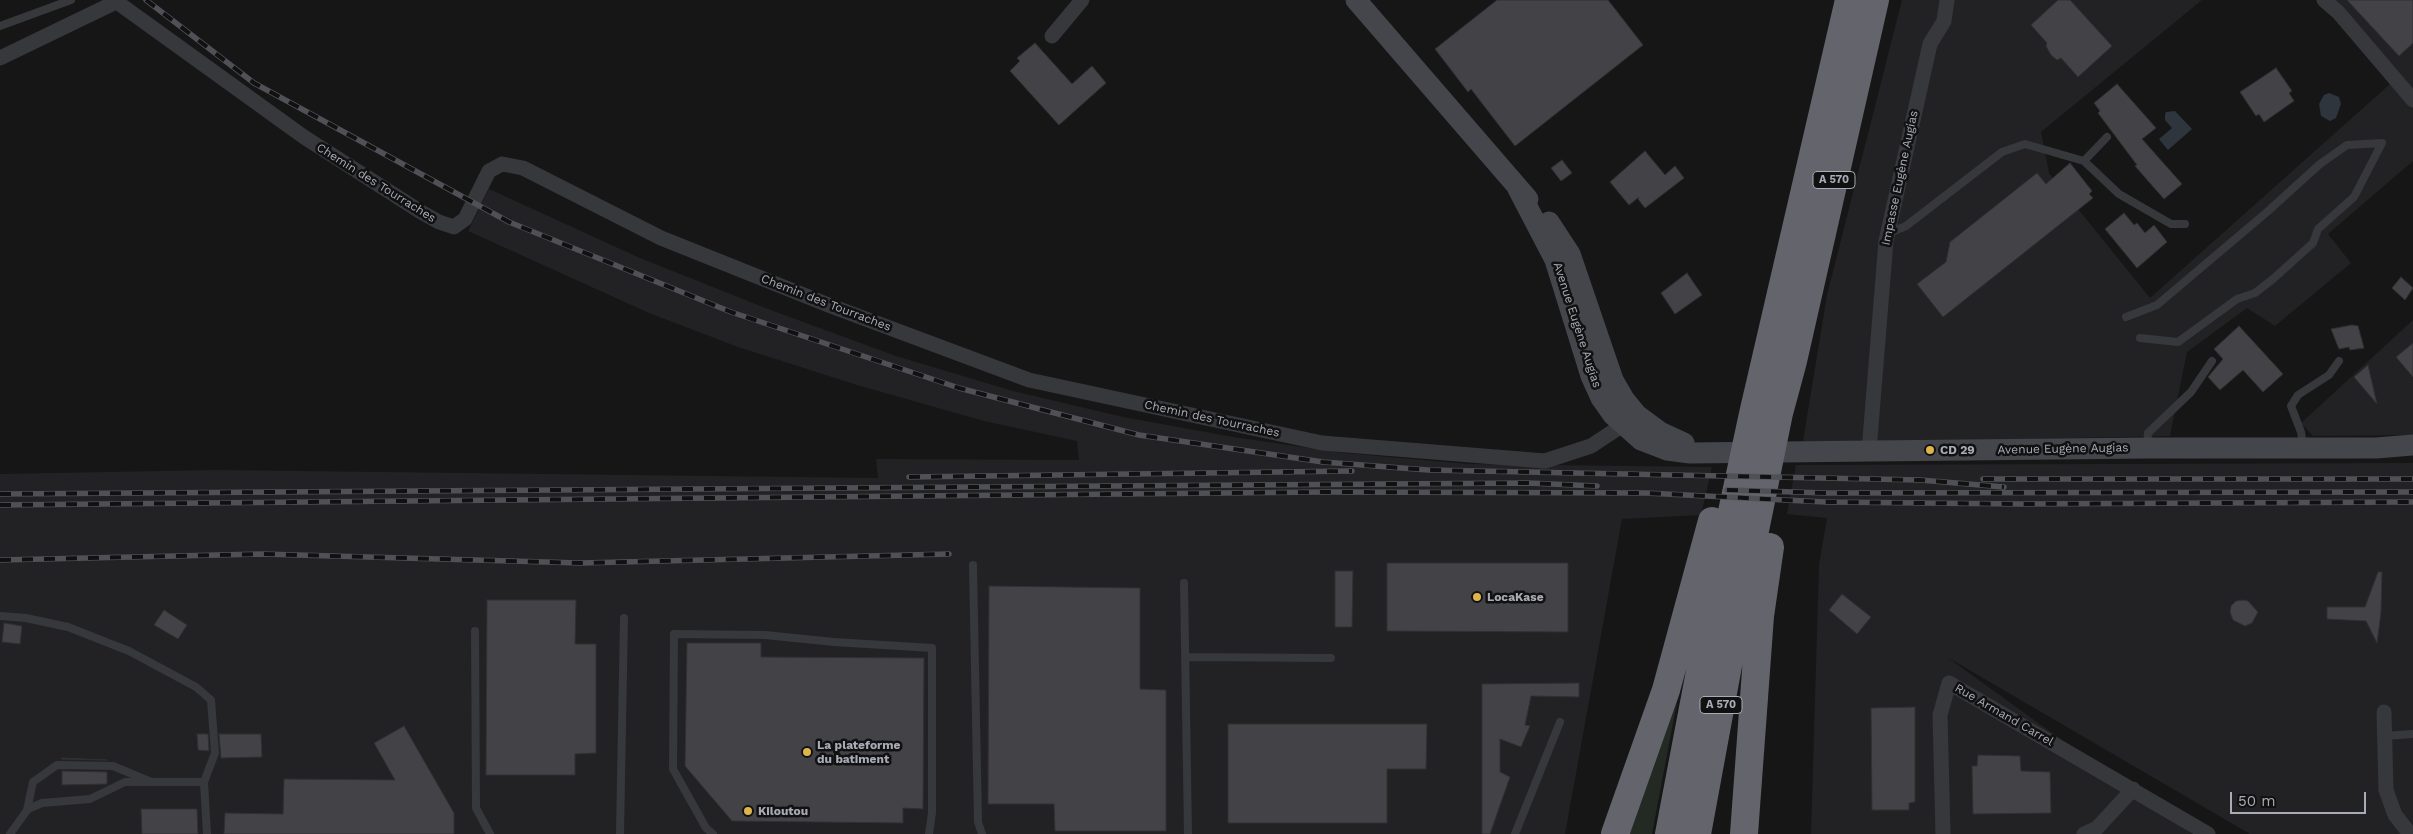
<!DOCTYPE html>
<meta charset="utf-8">
<style>
body{margin:0}
#map{position:relative;width:2413px;height:834px;overflow:hidden;background:#161617;font-family:"Work Sans",sans-serif}
canvas{display:block}
.scale{position:absolute;left:2230px;top:792px;width:136px;height:22px;box-sizing:border-box;border:2px solid #a9acb6;border-top:0;padding-left:6px;font-size:15px;line-height:18px;white-space:nowrap;color:#a9acb6;-webkit-text-stroke:4px #111112;paint-order:stroke}
</style>
<div id="map">
<canvas width="2413" height="834"></canvas>
<div class="scale">50 m</div>
</div>
<script>
const ctx = document.querySelector('canvas').getContext('2d');
ctx.lineJoin = 'round';
function paint(path, color) {
  ctx.fillStyle = color;
  ctx.fill(path, 'evenodd');
}
function toPath(rows) {
  const path = new Path2D();
  for (const r of rows) {
    path.moveTo(r[0], r[1]);
    for (let i = 2; i < r.length; i += 2) path.lineTo(r[i], r[i + 1]);
  }
  return path;
}
function strokePath(path, color, width, dash) {
  ctx.strokeStyle = color;
  ctx.lineWidth = width;
  ctx.lineCap = dash ? 'butt' : 'round';
  ctx.setLineDash(dash || []);
  ctx.stroke(path);
}
function drawText(font, color, halo, rows, align = 'center') {
  ctx.font = font + ' "Work Sans",sans-serif';
  ctx.lineWidth = 5;
  ctx.setLineDash([]);
  ctx.textBaseline = 'middle';
  ctx.strokeStyle = halo;
  ctx.fillStyle = color;
  for (const [text, x, y, turn = 0] of rows) {
    ctx.save();
    ctx.translate(x, y);
    ctx.rotate((+turn || 0) * Math.PI / 180);
    ctx.textAlign = isNaN(turn) ? turn : align;
    if (halo) ctx.strokeText(text, 0, 0);
    ctx.fillText(text, 0, 0);
    ctx.restore();
  }
}
paint(toPath([
 [1902,0,2202,0,2041,132,2049,173,2150,298,2399,76,2330,0,2413,0,2413,161,2328,234,2351,263,2275,326,2247,308,2187,352,2170,436,1881,442,1803,441,1827,295],
 [489,189,640,258,768,309,896,356,1013,391,1123,417,1233,437,1344,453,1468,464,1712,467,1701,515,1622,519,1565,834,0,834,0,474,216,470,878,478,876,459,1079,460,1077,441,984,421,857,385,738,347,649,313,468,231],
 [2413,320,2413,435,2313,436,2301,423],
 [2413,463,2413,834,2250,834,1947,657,2192,834,1811,834,1819,565,1827,518,1787,514,1796,465]
]), '#222224');
paint(toPath([
 [1678,697,1652,834,1626,834]
]), '#222a23');
paint(toPath([
 [2329,93,2339,97,2341,104,2336,118,2330,121,2321,116,2319,104,2324,95],
 [2175,111,2192,129,2168,150,2159,139,2172,128,2165,120,2165,115,2166,112]
]), '#2f353c');
const building = toPath([
 [1497,0,1608,0,1643,45,1515,146,1471,89,1468,92,1435,49,1497,0],
 [2058,0,2070,0,2112,46,2078,77,2061,58,2057,60,2051,55,2046,46,2047,43,2031,25,2058,0],
 [2347,0,2413,0,2413,43,2399,56,2347,0],
 [1035,43,1072,84,1092,66,1106,83,1059,125,1010,71,1020,61,1017,58,1035,43],
 [2276,68,2292,91,2289,93,2294,101,2264,122,2259,114,2256,116,2240,92,2276,68],
 [2117,84,2156,128,2142,139,2182,184,2164,199,2135,166,2137,165,2098,113,2100,111,2094,103,2117,84],
 [1645,151,1665,175,1675,166,1684,178,1645,208,1638,199,1639,197,1629,205,1610,182,1645,151],
 [1562,160,1572,173,1561,181,1551,168,1562,160],
 [2070,163,2092,191,2089,194,2093,198,1943,317,1917,284,1946,262,1950,242,2037,173,2046,184,2070,163],
 [2124,213,2134,225,2137,223,2145,233,2154,225,2167,242,2137,268,2105,229,2124,213],
 [1687,273,1702,295,1675,314,1661,293,1687,273],
 [2401,277,2413,288,2405,300,2392,288,2401,277],
 [2352,325,2358,326,2364,348,2350,350,2349,347,2339,349,2331,329,2352,325],
 [2239,326,2283,374,2263,392,2243,370,2220,390,2208,377,2223,359,2214,349,2239,326],
 [2413,343,2413,377,2396,357,2413,343],
 [2368,365,2377,404,2354,377,2368,365],
 [1387,563,1568,563,1568,632,1387,631,1387,563],
 [1335,571,1353,571,1352,627,1335,627,1335,571],
 [2378,572,2382,572,2381,612,2377,643,2366,621,2327,619,2327,607,2365,607,2378,572],
 [989,586,1140,588,1140,689,1166,690,1166,831,1055,831,1054,804,988,804,989,586],
 [1842,594,1871,617,1857,634,1829,610,1842,594],
 [487,600,576,600,575,644,596,644,596,753,575,754,575,775,486,775,487,600],
 [2243,600,2248,601,2258,612,2252,623,2245,626,2233,620,2230,612,2231,606,2236,601,2243,600],
 [164,610,187,625,178,639,154,625,164,610],
 [4,623,22,626,20,644,2,642,4,623],
 [687,643,761,643,761,657,924,658,923,809,903,808,903,823,732,821,685,766,687,643],
 [1579,683,1579,697,1531,696,1525,725,1530,726,1521,747,1500,739,1500,772,1510,777,1490,834,1482,834,1482,684,1579,683],
 [1915,707,1915,802,1909,803,1909,810,1872,810,1871,708,1915,707],
 [1228,724,1427,724,1426,769,1387,769,1387,823,1228,823,1228,724],
 [404,726,454,813,454,834,224,834,225,813,283,814,284,779,395,780,374,743,404,726],
 [197,734,208,734,209,751,198,750,197,734],
 [219,734,261,734,262,757,221,758,219,734],
 [1978,755,2020,756,2021,771,2050,772,2051,813,1973,814,1972,766,1977,766,1978,755],
 [62,758,107,760,62,759,62,758],
 [62,771,107,772,107,784,62,785,62,771],
 [141,809,197,809,198,834,142,834,141,809]
]);
paint(building, '#434347');
strokePath(building, '#303033', 1);
strokePath(toPath([
 [0,26,71,0],
 [2084,161,2107,137],
 [1887,234,1906,226,2002,152,2025,144,2084,161,2119,194,2171,224,2185,224],
 [2126,317,2157,305,2267,212,2320,164,2347,145,2382,143,2354,197,2318,229,2313,243,2273,279,2255,293,2237,299,2178,342,2140,338],
 [2147,446,2148,433,2191,392,2212,361],
 [2303,446,2301,432,2291,406,2298,395,2329,375,2339,361],
 [973,565,978,822,982,834],
 [1184,583,1188,834],
 [0,616,26,618,68,627,129,651,196,687,211,700,215,753,204,782,207,834],
 [475,631,476,808,490,834],
 [1185,657,1331,658],
 [2385,736,2413,734],
 [27,810,33,782,57,765,113,766,149,781],
 [10,834,28,809,42,803,90,799,125,782,204,782],
 [620,834,624,618],
 [713,834,706,828,673,769,674,634,765,635,834,642,932,648,932,813,929,834],
 [1515,834,1560,722]
]), '#37383c', 8);
strokePath(toPath([
 [114,0,304,137,421,212,439,222,454,227,465,219,489,171,502,164,523,168,661,238,831,306,1029,380,1322,443,1545,461,1591,446,1632,419],
 [2324,0,2338,12,2413,100],
 [1052,36,1082,0],
 [0,58,116,2],
 [1869,451,1886,241,1930,44,1944,21,1947,0],
 [2384,712,2386,790,2395,815,2410,834],
 [1943,834,1940,715,1949,683,2208,834],
 [2084,834,2097,828,2133,789]
]), '#37383c', 15);
strokePath(toPath([
 [1356,0,1528,199],
 [1518,189,1555,260,1591,376,1601,398,1613,415,1641,440,1667,450,1690,453,2147,448,2376,448,2413,445],
 [1549,222,1570,254,1613,380,1624,399,1637,415,1660,432,1684,443]
]), '#45464c', 21);
strokePath(toPath([
 [1615,834,1666,690,1712,521],
 [1669,834,1718,577,1753,414,1849,0],
 [1697,834,1734,633,1779,413,1793,361,1875,0],
 [1744,834,1760,616,1770,547]
]), '#64656c', 28);
const rail = toPath([
 [146,0,254,83,509,222,731,312,959,388,1139,435,1323,462,1428,470,1920,480,2004,487],
 [909,477,1352,471],
 [1983,479,2413,479],
 [1727,490,1827,493,2413,492],
 [0,494,1528,483,1597,486],
 [0,505,1326,492,1646,493,1825,502,2020,504,2413,502],
 [0,560,262,554,581,563,949,554]
]);
strokePath(rail, '#505157', 5.5);
strokePath(rail, '#111112', 4, [11]);
for (const [x, y, r, color] of [
 [1930,450,5,"#ddb548"],
 [1477,597,5,"#ddb548"],
 [807,752,5,"#ddb548"],
 [748,811,5,"#ddb548"]
]) {
  const dot = new Path2D();
  dot.arc(x, y, r, 0, 2 * Math.PI);
  ctx.fillStyle = color;
  ctx.fill(dot);
  strokePath(dot, '#111112', 2);
}
for (const [x, y, w] of [
 [1834,180,42],
 [1721,705,42]
]) {
  const box = new Path2D();
  box.roundRect(x - w / 2, y - 8.5, w, 17, 4);
  ctx.fillStyle = '#111112';
  ctx.fill(box);
  strokePath(box, '#a9acb6', 1);
}
drawText('bold 11px', '#a9acb6', null, [
 ["A 570",1834,180],
 ["A 570",1721,705]
]);
drawText('12px', '#a9acb6', '#111112', [
 ["Impasse Eugène Augias",1900,178,-78],
 ["Chemin des Tourraches",376,183,32],
 ["Chemin des Tourraches",826,303,21],
 ["Avenue Eugène Augias",1577,325,72],
 ["Chemin des Tourraches",1212,419,12],
 ["Avenue Eugène Augias",2063,449,-1],
 ["Rue Armand Carrel",2004,715,30]
]);
drawText('bold 12px', '#a9acb6', '#111112', [
 ["CD 29",1940,450],
 ["LocaKase",1487,597],
 ["La plateforme",817,745],
 ["du batiment",817,759],
 ["Kiloutou",758,811]
], 'left');
</script>
